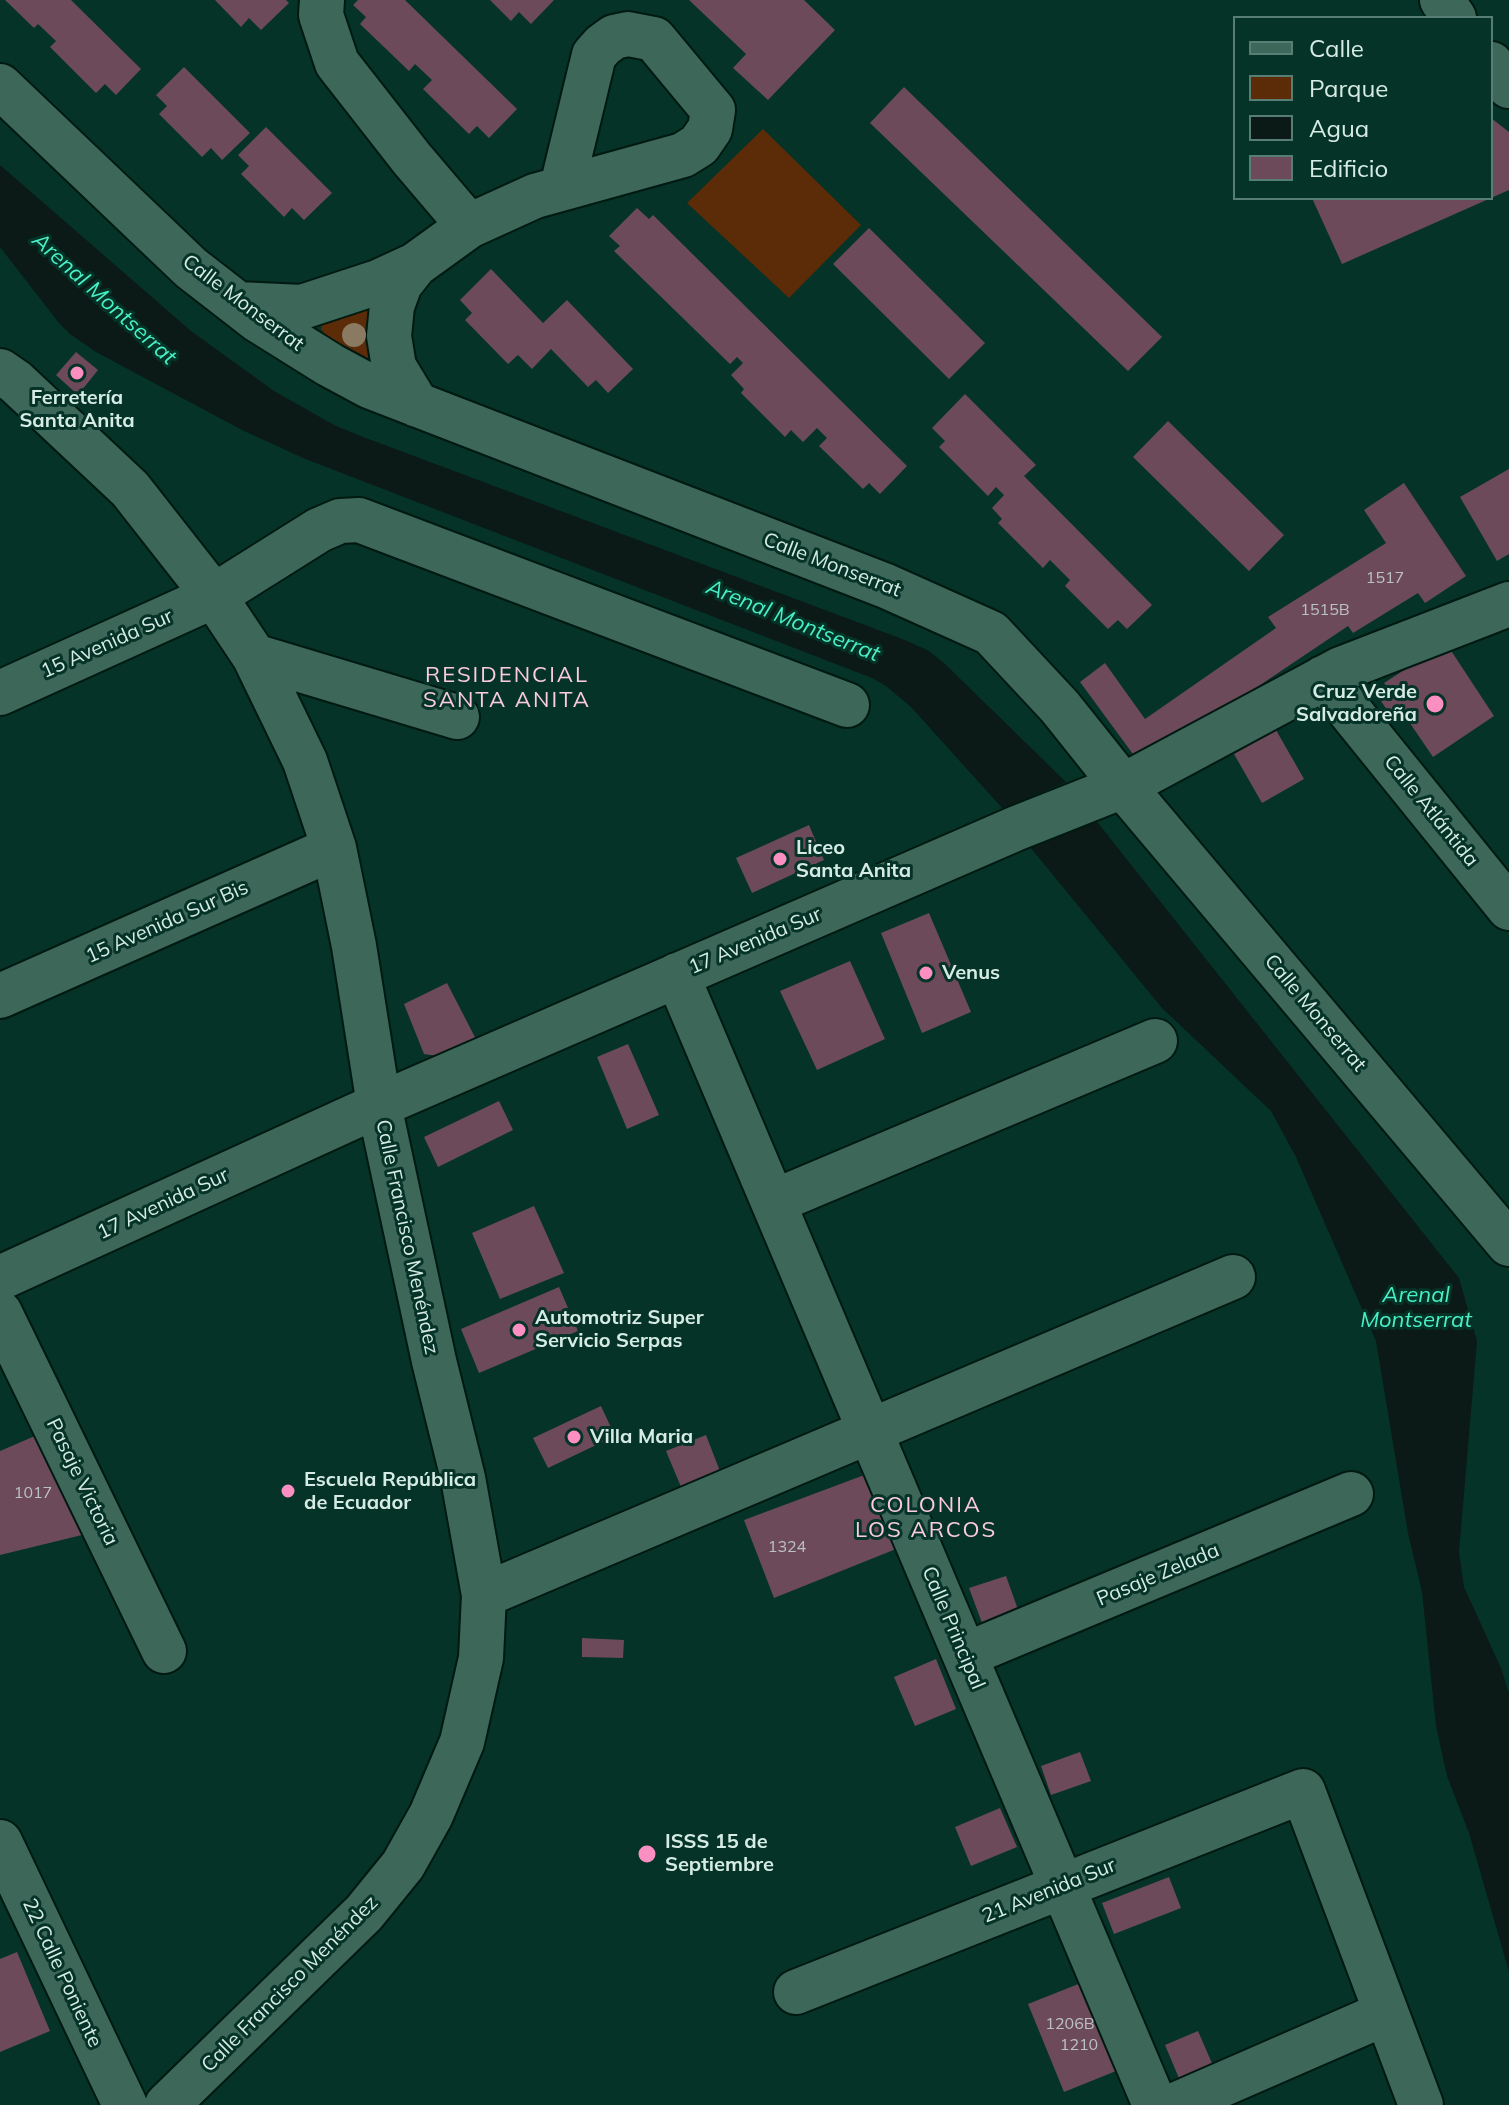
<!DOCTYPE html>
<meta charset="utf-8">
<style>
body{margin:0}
#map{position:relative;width:1509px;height:2105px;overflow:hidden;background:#053327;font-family:Mulish,sans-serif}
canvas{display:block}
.legend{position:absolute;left:1233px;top:16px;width:260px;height:184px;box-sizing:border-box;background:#053327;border:2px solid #587d72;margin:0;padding:10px 14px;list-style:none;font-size:24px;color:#d5ebe3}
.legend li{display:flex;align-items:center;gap:16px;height:40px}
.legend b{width:40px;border:2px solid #587d72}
</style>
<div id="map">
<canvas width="1509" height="2105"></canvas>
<ul class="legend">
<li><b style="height:10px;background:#3d6759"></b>Calle</li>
<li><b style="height:22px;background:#5c2b07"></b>Parque</li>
<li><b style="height:22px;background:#0b1a16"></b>Agua</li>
<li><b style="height:22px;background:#6d4a5a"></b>Edificio</li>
</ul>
</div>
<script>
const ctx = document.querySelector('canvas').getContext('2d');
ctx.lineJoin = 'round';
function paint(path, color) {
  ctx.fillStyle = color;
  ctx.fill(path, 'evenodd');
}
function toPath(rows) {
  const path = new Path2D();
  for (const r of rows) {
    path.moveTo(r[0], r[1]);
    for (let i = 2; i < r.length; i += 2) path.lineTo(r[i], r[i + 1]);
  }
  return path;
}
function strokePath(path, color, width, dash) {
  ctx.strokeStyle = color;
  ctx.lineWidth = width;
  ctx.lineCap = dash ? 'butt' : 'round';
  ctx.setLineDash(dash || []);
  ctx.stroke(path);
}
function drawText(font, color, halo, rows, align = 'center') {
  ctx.font = font + ' Mulish,sans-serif';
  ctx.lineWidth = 6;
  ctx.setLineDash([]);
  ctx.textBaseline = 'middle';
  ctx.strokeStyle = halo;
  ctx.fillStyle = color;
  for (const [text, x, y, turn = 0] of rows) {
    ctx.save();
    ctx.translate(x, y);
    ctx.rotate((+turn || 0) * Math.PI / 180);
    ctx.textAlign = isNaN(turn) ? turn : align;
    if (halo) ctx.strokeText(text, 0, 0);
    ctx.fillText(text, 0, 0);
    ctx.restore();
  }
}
paint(toPath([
 [763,129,861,225,789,298,687,203],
 [374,298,383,369,334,347,321,329,323,319]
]), '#5c2b07');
paint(toPath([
 [0,165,191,331,274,391,334,425,358,435,905,640,929,651,945,664,1066,782,1003,809,911,707,886,686,872,678,303,458,242,430,96,352,70,334,59,323,0,247],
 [1094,818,1459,1278,1477,1341,1459,1552,1464,1587,1501,1668,1509,1693,1509,1972,1469,1833,1447,1776,1436,1726,1422,1592,1408,1533,1376,1341,1296,1157,1271,1111,1162,1008,1030,847]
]), '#0b1a16');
paint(toPath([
 [5,0,71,0,141,69,116,95,105,84,96,93,50,47,56,41,38,24,34,28],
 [215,0,286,0,289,3,261,30,249,18,241,27],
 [358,0,405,0,517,109,489,138,477,126,469,134,423,89,432,80,415,64,409,71,360,24,366,17,353,5],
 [490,0,554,0,531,24,519,12,511,21],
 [689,0,804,0,835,30,768,100,733,68,746,54],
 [184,67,250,133,222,160,211,148,202,157,159,114,167,106,156,95],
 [904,87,1162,337,1128,371,870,123],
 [1491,118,1509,132,1509,190,1342,264,1312,198,1491,198],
 [266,127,332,193,304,220,292,208,284,217,241,174,249,166,238,155],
 [637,208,649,219,653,215,907,466,880,494,869,483,863,489,819,446,827,438,817,428,803,442,791,430,785,437,741,393,744,389,731,375,743,363,737,357,730,364,614,251,620,246,609,236],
 [869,228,985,343,949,379,833,264],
 [491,269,543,323,567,300,633,369,608,393,596,380,588,387,551,349,532,369,518,355,508,364,465,320,472,313,460,300],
 [76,352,98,370,78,395,56,375],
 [965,394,1036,465,1024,476,1152,605,1127,629,1118,620,1108,629,1065,586,1070,580,1050,560,1043,568,998,523,1002,519,992,508,1004,495,996,487,988,496,939,447,945,441,932,428],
 [1168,421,1284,535,1249,571,1133,457],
 [1509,469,1509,554,1497,561,1460,497],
 [1404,483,1466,576,1425,603,1418,593,1353,633,1348,626,1141,765,1080,682,1105,663,1145,719,1276,628,1268,617,1386,543,1364,510],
 [1446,643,1494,716,1433,757,1401,710,1391,716,1379,698,1390,691,1384,683],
 [1276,730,1304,779,1262,803,1234,754],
 [809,825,824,860,752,893,736,858],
 [929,913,971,1012,922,1033,881,933],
 [850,961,885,1039,817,1070,780,991],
 [447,983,479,1045,444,1057,424,1054,404,1004],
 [628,1044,659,1115,627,1129,597,1057],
 [499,1101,513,1130,438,1167,424,1137],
 [534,1206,564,1273,500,1299,472,1233],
 [559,1287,578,1331,479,1373,461,1329],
 [601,1406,615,1436,548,1468,533,1438],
 [42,1433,82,1535,0,1555,0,1451],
 [706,1435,723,1479,684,1494,666,1451],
 [867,1474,896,1549,774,1598,744,1520],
 [1006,1576,1021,1618,985,1631,969,1588],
 [582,1638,624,1640,623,1658,582,1657],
 [936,1659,956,1709,915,1726,894,1677],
 [1080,1752,1091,1781,1051,1795,1041,1766],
 [1000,1808,1017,1847,971,1866,955,1827],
 [1169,1877,1181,1908,1114,1934,1102,1903],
 [17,1952,50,2031,0,2052,0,1959],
 [1086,1981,1121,2069,1064,2092,1028,2004],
 [1198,2031,1214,2068,1181,2083,1165,2045]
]), '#6d4a5a');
const minor = toPath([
 [322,0,321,15,337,63,412,159,469,226],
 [1442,0,1454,18],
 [1491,64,1509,86],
 [0,86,191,268,258,320,330,365,369,386,886,586,991,633,1060,707,1123,786,1509,1244],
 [238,304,302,307,378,282,415,265],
 [0,371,16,382,130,489,214,596,254,656,305,761,334,848,354,946,379,1105,434,1361,463,1478,484,1595,481,1658,462,1742,431,1815,403,1865,364,1913,167,2105],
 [417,405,394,367,389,336,392,306,400,284,415,265,469,226,535,196,683,155,699,145,710,129,713,110,654,39,628,34,614,37,603,45,594,55,562,187],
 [254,656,457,717],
 [1323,678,1509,908],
 [0,693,214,596,319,530,340,521,359,520,847,705],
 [677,975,1155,2105],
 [0,996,334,848],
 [773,1202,1155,1041],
 [0,1278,379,1105,1017,828,1123,786,1341,669,1509,604],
 [0,1313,164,1651],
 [484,1595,1233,1277],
 [965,1655,1351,1494],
 [0,1842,125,2105],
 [796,1992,1303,1791,1421,2105],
 [1175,2105,1386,2013]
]);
strokePath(minor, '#001911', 48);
strokePath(minor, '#3d6759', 44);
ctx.fillStyle = '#897a61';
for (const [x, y] of [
 [354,335]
]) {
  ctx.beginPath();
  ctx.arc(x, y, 12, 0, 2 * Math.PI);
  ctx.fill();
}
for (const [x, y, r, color] of [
 [77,373,8,"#fc8fc2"],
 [1435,704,10,"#fc8fc2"],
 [780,859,8,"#fc8fc2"],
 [926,973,8,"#fc8fc2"],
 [519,1330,8,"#fc8fc2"],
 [574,1437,8,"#fc8fc2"],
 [288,1491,8,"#fc8fc2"],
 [647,1854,10,"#fc8fc2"]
]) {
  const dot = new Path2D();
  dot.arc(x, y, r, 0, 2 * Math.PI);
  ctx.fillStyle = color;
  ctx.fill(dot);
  strokePath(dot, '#053327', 3);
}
drawText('16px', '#bbc3c1', null, [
 ["1517",1385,578],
 ["1515B",1325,610],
 ["1017",33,1493],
 ["1324",787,1547],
 ["1206B",1070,2024],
 ["1210",1079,2045]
]);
drawText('20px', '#d5ebe3', '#053327', [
 ["Calle Monserrat",243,303,37],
 ["Calle Monserrat",832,565,21],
 ["15 Avenida Sur",107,644,-24],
 ["Calle Atlántida",1431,811,51],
 ["15 Avenida Sur Bis",167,922,-24],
 ["17 Avenida Sur",755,941,-23],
 ["Calle Monserrat",1315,1013,50],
 ["17 Avenida Sur",163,1204,-25],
 ["Calle Francisco Menéndez",407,1237,78],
 ["Pasaje Victoria",82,1482,64],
 ["Pasaje Zelada",1158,1575,-23],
 ["Calle Principal",953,1628,67],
 ["21 Avenida Sur",1049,1891,-22],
 ["22 Calle Poniente",62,1973,65],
 ["Calle Francisco Menéndez",290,1984,-45]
]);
drawText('bold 20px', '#d5ebe3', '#053327', [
 ["Ferretería",77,398,"center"],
 ["Santa Anita",77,421,"center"],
 ["Cruz Verde",1417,692,"right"],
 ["Salvadoreña",1417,715,"right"],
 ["Liceo",796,848],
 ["Santa Anita",796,871],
 ["Venus",942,973],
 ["Automotriz Super",535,1318],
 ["Servicio Serpas",535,1341],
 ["Villa Maria",590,1437],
 ["Escuela República",304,1480],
 ["de Ecuador",304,1503],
 ["ISSS 15 de",665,1842],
 ["Septiembre",665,1865]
], 'left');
drawText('italic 22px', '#49f0c5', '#053327', [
 ["Arenal Montserrat",104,299,42],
 ["Arenal Montserrat",793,621,22],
 ["Arenal",1416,1295],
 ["Montserrat",1416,1320]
]);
ctx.letterSpacing = '2px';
drawText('22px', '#fbcbde', '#053327', [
 ["RESIDENCIAL",507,675],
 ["SANTA ANITA",507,700],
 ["COLONIA",926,1505],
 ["LOS ARCOS",926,1530]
]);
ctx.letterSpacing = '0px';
</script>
